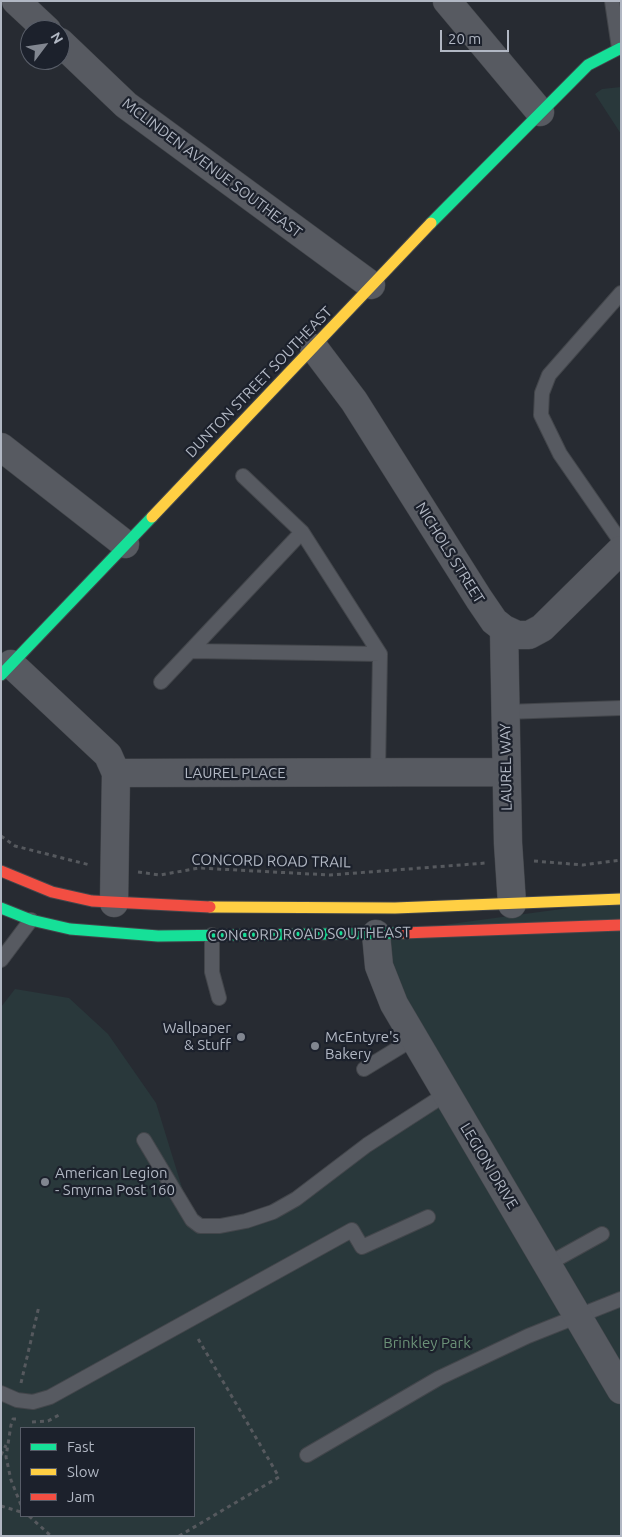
<!DOCTYPE html>
<style>
body{margin:0}
#map{position:relative;width:622px;height:1537px;overflow:hidden;background:#272b32;font-family:Ubuntu,sans-serif}
canvas{display:block}
.frame{position:absolute;inset:0;border:2px solid #b1b7c3;pointer-events:none}
.legend{position:absolute;left:20px;top:1427px;width:175px;height:90px;box-sizing:border-box;background:#1c212c;border:1px solid #585d68;margin:0;padding:6px 9px;list-style:none;font-size:15px;color:#b1b7c3}
.legend li{display:flex;align-items:center;gap:10px;height:25px}
.legend b{width:25px;border:1px solid #585d68}
.north{position:absolute;left:20px;top:20px;width:50px;height:50px;box-sizing:border-box;background:#1c212c;border:1px solid #585d68;border-radius:50%;rotate:59deg;font-size:14px;font-weight:700;line-height:20px;text-align:center;color:#b1b7c3}
.north::after{content:'';display:block;margin:auto;width:18px;height:22px;background:#818690;clip-path:polygon(50% 0,100% 100%,50% 72%,0 100%)}
.scale{position:absolute;left:440px;top:30px;width:69px;height:22px;box-sizing:border-box;border:2px solid #b1b7c3;border-top:0;padding-left:6px;font-size:15px;line-height:18px;white-space:nowrap;color:#b1b7c3;-webkit-text-stroke:4px #1c212c;paint-order:stroke}
</style>
<div id="map">
<canvas width="622" height="1537"></canvas>
<div class="frame"></div>
<ul class="legend">
<li><b style="height:6px;background:#16e098"></b>Fast</li>
<li><b style="height:6px;background:#ffcf43"></b>Slow</li>
<li><b style="height:6px;background:#f24e42"></b>Jam</li>
</ul>
<div class="north">N</div>
<div class="scale">20 m</div>
</div>
<script>
const ctx = document.querySelector('canvas').getContext('2d');
ctx.lineJoin = 'round';
function paint(path, color) {
  ctx.fillStyle = color;
  ctx.fill(path, 'evenodd');
}
function toPath(rows) {
  const path = new Path2D();
  for (const r of rows) {
    path.moveTo(r[0], r[1]);
    for (let i = 2; i < r.length; i += 2) path.lineTo(r[i], r[i + 1]);
  }
  return path;
}
function strokePath(path, color, width, dash) {
  ctx.strokeStyle = color;
  ctx.lineWidth = width;
  ctx.lineCap = dash ? 'butt' : 'round';
  ctx.setLineDash(dash || []);
  ctx.stroke(path);
}
function drawText(font, color, halo, rows, align = 'center') {
  ctx.font = font + ' Ubuntu,sans-serif';
  ctx.lineWidth = 4.5;
  ctx.setLineDash([]);
  ctx.textBaseline = 'middle';
  ctx.strokeStyle = halo;
  ctx.fillStyle = color;
  for (const [text, x, y, turn = 0] of rows) {
    ctx.save();
    ctx.translate(x, y);
    ctx.rotate((+turn || 0) * Math.PI / 180);
    ctx.textAlign = isNaN(turn) ? turn : align;
    if (halo) ctx.strokeText(text, 0, 0);
    ctx.fillText(text, 0, 0);
    ctx.restore();
  }
}
paint(toPath([
 [621,87,621,134,595,94,602,89],
 [621,901,621,1536,1,1536,1,1007,15,989,69,998,108,1034,156,1103,192,1220,200,1226,273,1212,446,1094,376,934],
 [21,1428,194,1428,194,1516,21,1516]
]), '#29383b');
const lane = toPath([
 [612,1,619,48],
 [621,293,549,375,542,393,541,415,560,454,621,542],
 [243,476,302,532,380,654],
 [191,651,380,654,378,772],
 [161,682,302,532],
 [505,712,621,708],
 [212,935,212,972,219,998],
 [1,960,31,920],
 [364,1069,415,1038],
 [144,1140,192,1220,200,1226,220,1226,246,1221,273,1212,296,1199,367,1145,446,1094],
 [548,1264,602,1234],
 [1,1393,17,1400,33,1402,50,1397,352,1230,362,1247,428,1217],
 [307,1455,439,1378,528,1336,621,1299]
]);
const street = toPath([
 [16,1,47,30],
 [447,1,540,112],
 [60,42,126,105,371,285],
 [314,348,354,401,479,599,494,621,504,629,517,635,529,635,542,628,621,550],
 [1,447,125,544],
 [504,629,508,843,512,904],
 [11,664,108,755,116,773,114,903],
 [116,773,506,772],
 [376,934,379,966,394,1004,621,1390]
]);
const fast = toPath([
 [431,223,588,65,621,48],
 [1,675,152,517],
 [1,908,31,920,70,929,158,936,403,933]
]);
const slow = toPath([
 [152,517,431,223],
 [210,907,395,908,621,899]
]);
const jam = toPath([
 [1,871,52,892,92,901,210,907],
 [403,933,621,925]
]);
strokePath(lane, '#43464b', 16);
strokePath(street, '#43464b', 29);
strokePath(fast, '#43464b', 13);
strokePath(slow, '#43464b', 13);
strokePath(jam, '#43464b', 13);
strokePath(toPath([
 [1,836,15,846,90,865],
 [534,861,583,865,621,860],
 [138,872,160,875,199,868,330,875,486,863],
 [21,1383,39,1306],
 [16,1419,13,1419,11,1425,6,1457,11,1480,21,1505],
 [32,1422,48,1421,59,1415],
 [1,1455,6,1445],
 [1,1506,21,1512],
 [29,1516,51,1536],
 [179,1536,279,1477,197,1337]
]), '#56595e', 3, [4, 4]);
strokePath(lane, '#575a61', 14);
strokePath(street, '#575a61', 28);
strokePath(fast, '#16e098', 11);
strokePath(slow, '#ffcf43', 11);
strokePath(jam, '#f24e42', 11);
for (const [x, y, r, color] of [
 [241,1037,5,"#818690"],
 [315,1046,5,"#818690"],
 [45,1182,5,"#818690"]
]) {
  const dot = new Path2D();
  dot.arc(x, y, r, 0, 2 * Math.PI);
  ctx.fillStyle = color;
  ctx.fill(dot);
  strokePath(dot, '#1c212c', 2);
}
drawText('15px', '#b1b7c3', '#1c212c', [
 ["MCLINDEN AVENUE SOUTHEAST",212,168,37],
 ["DUNTON STREET SOUTHEAST",259,382,-46],
 ["NICHOLS STREET",450,553,58],
 ["LAUREL WAY",506,767,-91],
 ["LAUREL PLACE",235,773],
 ["CONCORD ROAD TRAIL",271,861,1],
 ["CONCORD ROAD SOUTHEAST",309,934,-1],
 ["LEGION DRIVE",489,1166,59]
]);
drawText('15px', '#b1b7c3', '#1c212c', [
 ["Wallpaper",231,1028,"right"],
 ["& Stuff",231,1045,"right"],
 ["McEntyre's",325,1037],
 ["Bakery",325,1054],
 ["American Legion",55,1173],
 ["- Smyrna Post 160",55,1190]
], 'left');
drawText('15px', '#6b9177', '#1c212c', [
 ["Brinkley Park",427,1343]
]);
</script>
